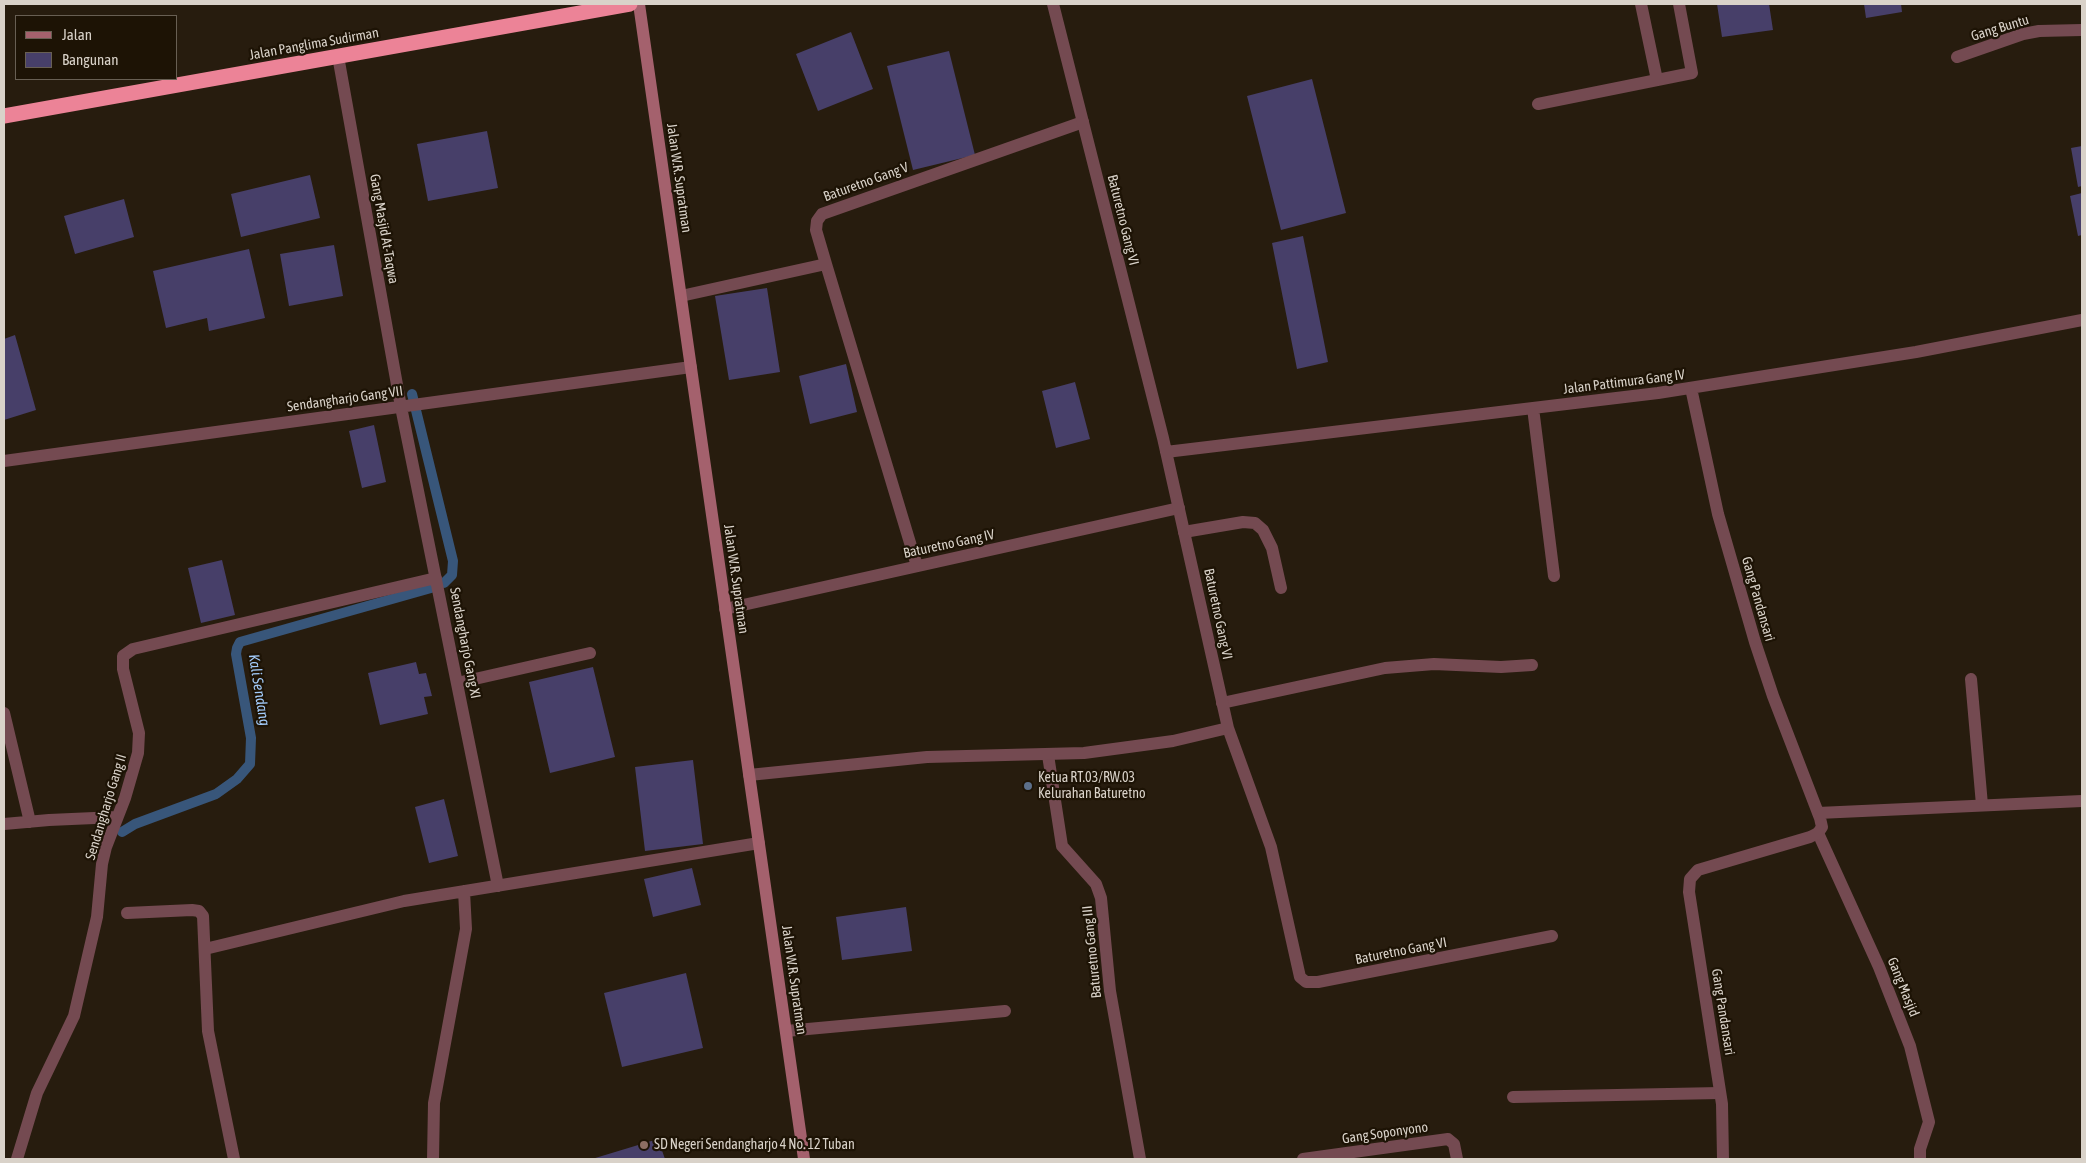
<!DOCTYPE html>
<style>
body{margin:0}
#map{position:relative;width:2086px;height:1163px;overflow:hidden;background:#271c0e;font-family:"Asap Condensed",sans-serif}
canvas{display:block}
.frame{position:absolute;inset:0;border:5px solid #d9d2c9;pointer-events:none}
.legend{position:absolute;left:15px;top:15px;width:162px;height:65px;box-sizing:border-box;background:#1d1305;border:1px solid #685f53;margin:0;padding:6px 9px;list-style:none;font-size:15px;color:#d9d2c9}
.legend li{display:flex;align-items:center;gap:10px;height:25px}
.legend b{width:25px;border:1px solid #685f53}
</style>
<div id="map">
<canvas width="2086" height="1163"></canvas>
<div class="frame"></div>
<ul class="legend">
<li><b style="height:6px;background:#a4616d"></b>Jalan</li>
<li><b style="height:14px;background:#473f69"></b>Bangunan</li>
</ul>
</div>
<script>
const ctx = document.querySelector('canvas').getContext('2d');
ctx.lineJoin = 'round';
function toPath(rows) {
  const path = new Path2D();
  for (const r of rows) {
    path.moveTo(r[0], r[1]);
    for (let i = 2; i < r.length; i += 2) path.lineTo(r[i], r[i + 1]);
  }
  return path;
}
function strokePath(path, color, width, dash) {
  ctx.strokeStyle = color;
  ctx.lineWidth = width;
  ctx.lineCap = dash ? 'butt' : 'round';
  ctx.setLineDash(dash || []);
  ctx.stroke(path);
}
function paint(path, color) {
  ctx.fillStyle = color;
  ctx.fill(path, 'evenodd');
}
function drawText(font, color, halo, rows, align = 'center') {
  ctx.font = font + ' "Asap Condensed",sans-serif';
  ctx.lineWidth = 4.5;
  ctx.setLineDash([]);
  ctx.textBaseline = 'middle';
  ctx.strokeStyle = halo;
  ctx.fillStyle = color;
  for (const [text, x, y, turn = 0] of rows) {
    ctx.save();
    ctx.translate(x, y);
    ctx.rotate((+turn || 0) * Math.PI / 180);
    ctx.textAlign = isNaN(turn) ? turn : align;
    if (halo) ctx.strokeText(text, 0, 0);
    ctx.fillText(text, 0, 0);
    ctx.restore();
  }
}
strokePath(toPath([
 [412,394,453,561,452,575,444,583],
 [122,832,135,824,216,794,237,779,250,764,251,738,236,654,237,648,240,642,431,588]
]), '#38567a', 10);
paint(toPath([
 [1717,4,1769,4,1773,30,1722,37],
 [1864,4,1901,4,1902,12,1866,18],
 [851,32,873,89,818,111,796,54],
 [949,51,975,155,913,170,887,66],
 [1312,79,1346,213,1281,230,1247,96],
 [487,131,498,188,428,201,417,144],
 [2082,146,2082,186,2078,187,2071,148],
 [310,175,320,218,241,237,231,194],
 [2082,193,2082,235,2078,236,2070,196],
 [124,199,134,237,75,254,64,216],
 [1303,236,1328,362,1297,369,1272,243],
 [334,245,343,296,289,306,280,254],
 [249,249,265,318,209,331,207,318,166,328,153,271],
 [767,288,780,372,729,380,715,296],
 [15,335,36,410,4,420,4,339],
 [846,364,857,412,810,424,799,376],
 [1075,382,1090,439,1056,448,1042,391],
 [374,425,386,482,362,488,349,431],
 [222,560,235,615,201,623,188,568],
 [416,662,419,674,426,673,432,696,424,697,428,714,380,725,368,673],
 [593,667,615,757,550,773,529,682],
 [693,760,703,844,645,851,635,767],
 [444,799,458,856,429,863,415,807],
 [692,868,701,905,653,917,644,879],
 [906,907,912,951,842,960,836,917],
 [686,973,703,1048,622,1067,604,993],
 [658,1139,665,1159,592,1159]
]), '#473f69');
strokePath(toPath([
 [1641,4,1657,80],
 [338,56,401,407,498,886],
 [1957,57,2023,34,2039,31,2082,30],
 [1538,104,1692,73,1679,4],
 [826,264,917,566],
 [681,296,826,264,816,230,817,221,822,214,1083,122],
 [4,461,691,367],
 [1184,532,1243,522,1255,523,1263,530,1272,548,1281,588],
 [725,609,1179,508],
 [1971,679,1982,805],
 [457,683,590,653],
 [1222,703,1385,668,1434,664,1501,667,1532,665],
 [4,713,30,822],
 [1048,755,1062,846,1096,884,1101,898,1110,991,1140,1159],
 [4,824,49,820,117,817],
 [1818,833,1879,967,1910,1046,1929,1122,1920,1149,1920,1159],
 [127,913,192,910,199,911,203,916,208,1031,234,1159],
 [205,949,404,901,759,843],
 [786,1031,1005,1011],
 [1513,1097,1720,1093],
 [17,1159,37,1093,74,1016,97,917,102,864,106,847,125,798,138,753,139,733,123,669,123,656,133,649,436,578],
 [433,1159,434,1103,466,929,464,891],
 [1303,1159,1448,1139,1454,1144,1457,1159]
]), '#744a51', 12);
strokePath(toPath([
 [1053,4,1163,438,1228,728,1271,847,1300,977,1306,982,1318,982,1552,936],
 [1691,388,1718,514,1755,642,1773,696,1820,818,1822,827,1818,833,1810,837,1698,870,1690,879,1689,892,1722,1104,1723,1159],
 [1533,408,1554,576],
 [1166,452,1658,393,1916,352,2082,320],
 [749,775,927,757,1084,753,1173,741,1228,728],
 [1818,813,2082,801]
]), '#744a51', 12);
strokePath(toPath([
 [639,4,804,1159]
]), '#a4616d', 12);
strokePath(toPath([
 [4,116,630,4]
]), '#ec8397', 15);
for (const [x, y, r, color] of [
 [1028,786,5,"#5c6f8a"],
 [644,1145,5,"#8d6e63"]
]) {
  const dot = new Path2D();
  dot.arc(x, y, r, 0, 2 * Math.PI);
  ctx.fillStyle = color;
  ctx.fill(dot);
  strokePath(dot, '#1d1305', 2);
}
drawText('14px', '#d9d2c9', '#1d1305', [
 ["Gang Buntu",2000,28,-17],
 ["Jalan Panglima Sudirman",314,44,-10],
 ["Jalan W.R. Supratman",679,178,82],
 ["Baturetno Gang V",866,182,-20],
 ["Baturetno Gang VI",1123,220,76],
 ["Gang Masjid At-Taqwa",384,229,80],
 ["Jalan Pattimura Gang IV",1624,382,-7],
 ["Sendangharjo Gang VII",345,399,-8],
 ["Baturetno Gang IV",949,544,-12],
 ["Jalan W.R. Supratman",736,579,82],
 ["Gang Pandansari",1758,599,74],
 ["Baturetno Gang VI",1218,614,78],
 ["Sendangharjo Gang XI",465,643,79],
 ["Sendangharjo Gang II",106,807,-73],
 ["Baturetno Gang VI",1401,951,-11],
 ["Baturetno Gang III",1092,952,-96],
 ["Jalan W.R. Supratman",794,980,82],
 ["Gang Masjid",1903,987,68],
 ["Gang Pandansari",1723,1012,81],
 ["Gang Soponyono",1385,1133,-8]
]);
drawText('14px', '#d9d2c9', '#1d1305', [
 ["Ketua RT.03/RW.03",1038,778],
 ["Kelurahan Baturetno",1038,794],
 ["SD Negeri Sendangharjo 4 No. 12 Tuban",654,1145]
], 'left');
drawText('italic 15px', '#a2caf9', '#1d1305', [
 ["Kali Sendang",259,690,81]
]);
</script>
